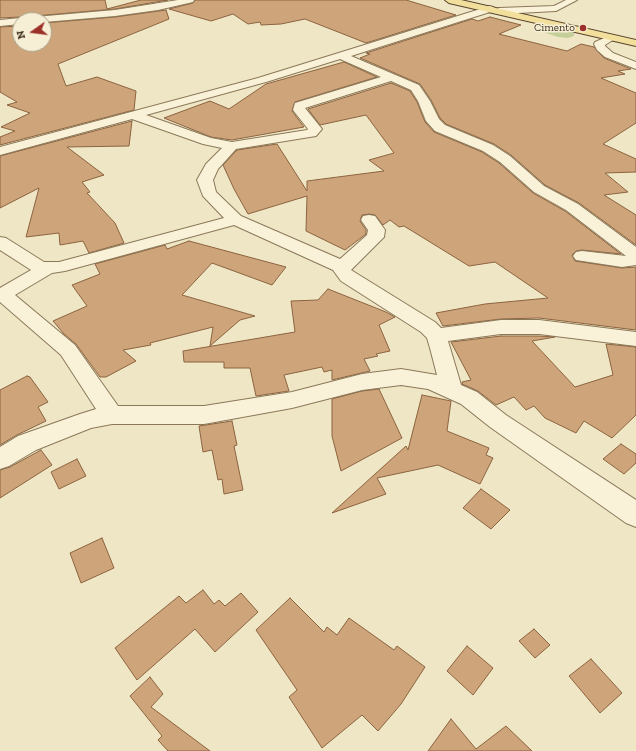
<!DOCTYPE html>
<style>
body{margin:0}
#map{position:relative;width:636px;height:751px;overflow:hidden;background:#efe6c5;font-family:"Zilla Slab",serif}
canvas{display:block}
.north{position:absolute;left:12px;top:12px;width:40px;height:40px;box-sizing:border-box;background:#f6efd5;border:1px solid #aba28c;border-radius:50%;rotate:256deg;font-size:11px;font-weight:700;line-height:16px;text-align:center;color:#3b2e1e}
.north::after{content:'';display:block;margin:auto;width:14px;height:18px;background:#9b3129;clip-path:polygon(50% 0,100% 100%,50% 72%,0 100%)}
</style>
<div id="map">
<canvas width="636" height="751"></canvas>
<div class="north">N</div>
</div>
<script>
const ctx = document.querySelector('canvas').getContext('2d');
ctx.lineJoin = 'round';
function paint(path, color) {
  ctx.fillStyle = color;
  ctx.fill(path, 'evenodd');
}
function toPath(rows) {
  const path = new Path2D();
  for (const r of rows) {
    path.moveTo(r[0], r[1]);
    for (let i = 2; i < r.length; i += 2) path.lineTo(r[i], r[i + 1]);
  }
  return path;
}
function strokePath(path, color, width, dash) {
  ctx.strokeStyle = color;
  ctx.lineWidth = width;
  ctx.lineCap = dash ? 'butt' : 'round';
  ctx.setLineDash(dash || []);
  ctx.stroke(path);
}
function drawText(font, color, halo, rows, align = 'center') {
  ctx.font = font + ' "Zilla Slab",serif';
  ctx.lineWidth = 3;
  ctx.setLineDash([]);
  ctx.textBaseline = 'middle';
  ctx.strokeStyle = halo;
  ctx.fillStyle = color;
  for (const [text, x, y, turn = 0] of rows) {
    ctx.save();
    ctx.translate(x, y);
    ctx.rotate((+turn || 0) * Math.PI / 180);
    ctx.textAlign = isNaN(turn) ? turn : align;
    if (halo) ctx.strokeText(text, 0, 0);
    ctx.fillText(text, 0, 0);
    ctx.restore();
  }
}
paint(toPath([
 [548,28,556,28,569,31,574,33,574,36,568,38,558,37,543,32,542,30]
]), '#c3ce98');
const building = toPath([
 [0,0,105,0,107,9,141,0,168,0,115,9,35,16,29,20,20,17,0,18,0,0],
 [195,0,406,0,456,15,366,43,305,19,281,24,261,25,260,22,248,24,233,14,211,21,169,9,193,3,195,0],
 [166,10,169,19,58,64,66,86,97,77,136,91,134,110,0,145,0,137,15,131,1,127,30,113,7,105,17,102,0,92,0,27,20,26,20,44,44,44,44,23,115,17,166,10],
 [490,17,521,25,499,34,567,51,581,44,594,47,604,58,631,69,618,71,625,74,601,78,636,93,636,123,603,144,636,159,636,172,605,173,628,192,604,195,636,215,636,245,579,203,545,185,511,155,494,144,446,124,440,118,431,100,420,84,360,58,370,54,366,53,472,19,478,21,490,17],
 [344,62,377,77,295,102,292,111,304,127,232,140,211,137,164,118,210,101,229,109,266,84,344,62],
 [391,83,410,91,417,102,425,122,434,132,482,152,499,163,533,193,565,211,621,254,582,250,576,251,572,255,575,261,622,268,636,267,636,330,539,318,501,319,443,326,436,313,485,304,548,298,495,262,469,266,404,226,399,227,390,220,383,225,375,215,369,214,362,215,360,221,366,230,366,234,345,250,306,231,307,196,248,214,234,189,223,165,237,150,277,144,307,191,307,181,384,171,369,160,394,153,366,115,320,125,308,109,391,83],
 [132,121,129,146,67,147,104,175,82,182,90,192,87,193,115,223,124,243,89,253,83,241,60,245,59,233,26,237,39,188,0,208,0,156,132,121],
 [189,241,286,267,272,285,212,263,182,295,255,316,240,320,210,346,213,327,150,343,151,345,123,350,136,361,106,377,100,377,76,344,64,334,53,321,87,306,72,285,100,274,95,264,165,245,167,249,189,241],
 [328,289,386,312,395,317,379,325,390,351,376,354,378,356,364,359,370,371,332,380,332,370,324,372,322,367,284,375,289,391,256,396,250,368,224,368,224,362,184,362,183,351,295,332,291,301,318,300,328,289],
 [501,336,539,336,555,337,532,341,575,387,613,375,606,344,636,347,636,415,612,438,584,421,576,433,545,418,534,406,526,410,514,397,496,405,478,391,462,384,462,382,471,380,451,342,501,336],
 [27,376,30,377,48,402,38,407,46,421,17,435,0,445,0,390,27,376],
 [379,389,402,438,341,471,332,436,332,399,362,391,379,389],
 [422,395,451,401,447,431,489,448,486,455,493,458,480,484,438,465,377,478,386,494,332,513,406,446,408,450,422,395],
 [232,421,237,445,234,446,243,490,224,494,222,479,218,480,212,450,203,452,199,426,232,421],
 [621,444,636,454,636,463,624,474,603,459,621,444],
 [41,450,52,465,0,498,0,470,10,467,41,450],
 [77,459,86,476,59,489,51,472,77,459],
 [481,489,510,510,491,529,463,508,481,489],
 [102,538,114,568,81,583,70,553,102,538],
 [203,590,214,604,219,600,225,606,241,593,258,612,215,652,195,629,137,680,115,648,179,596,186,603,203,590],
 [290,598,324,632,327,627,337,635,349,618,394,650,397,646,425,667,401,704,378,731,362,715,322,748,289,697,297,690,256,630,290,598],
 [534,629,550,645,535,658,519,641,534,629],
 [467,646,493,668,473,695,447,671,467,646],
 [591,659,622,693,600,713,569,676,591,659],
 [150,677,163,694,151,707,210,751,168,751,158,740,162,736,130,696,150,677],
 [451,719,476,749,506,726,532,751,428,751,451,719]
]);
paint(building, '#cea47a');
strokePath(building, '#8b633f', 1);
const minor = toPath([
 [178,0,194,0,193,2,158,10,115,16,44,22,44,20,30,20,35,17,115,10,178,0],
 [566,0,577,0,556,11,499,14,494,11,499,8,554,6,566,0],
 [490,6,493,7,495,9,493,11,351,56,419,85,430,101,439,119,445,125,493,145,510,156,544,186,578,204,636,247,636,265,622,267,576,260,573,256,576,252,582,251,626,256,566,210,534,192,500,162,483,151,435,131,426,121,418,101,411,90,391,81,305,108,322,129,316,136,236,149,218,169,213,180,216,192,241,216,340,259,367,235,368,230,361,220,363,216,369,215,375,216,385,230,384,237,351,270,435,322,441,328,501,320,539,320,636,332,636,346,539,334,501,334,448,341,461,385,477,392,506,415,636,500,636,527,626,523,490,427,461,404,428,389,401,385,362,390,292,408,204,424,112,424,91,428,36,450,9,466,0,469,0,447,18,436,80,414,96,409,61,355,0,302,0,288,31,270,0,250,0,237,6,238,44,262,59,262,224,218,203,196,197,180,206,164,222,148,203,144,132,119,0,155,0,147,258,78,490,6],
 [340,59,381,77,295,103,293,110,308,129,307,130,232,142,211,138,146,115,266,82,340,59],
 [234,225,333,270,341,281,421,332,427,338,430,348,437,375,401,369,362,374,292,392,204,406,118,406,75,345,15,295,52,273,65,271,234,225],
 [20,18,24,20,20,20,20,24,0,26,0,20,20,18],
 [611,35,616,38,605,45,605,46,613,53,636,62,636,69,605,57,597,50,594,44,595,42,611,35]
]);
const major = toPath([
 [445,0,461,0,636,40,636,46,449,3,445,0]
]);
strokePath(minor, '#8b785a', 2);
strokePath(major, '#59462e', 2);
paint(minor, '#faf2d8');
paint(major, '#f3df9c');
for (const [x, y, r, color] of [
 [583,28,4,"#9b3129"]
]) {
  const dot = new Path2D();
  dot.arc(x, y, r, 0, 2 * Math.PI);
  ctx.fillStyle = color;
  ctx.fill(dot);
  strokePath(dot, '#f6efd5', 1.5);
}
drawText('11px', '#3b2e1e', '#f6efd5', [
 ["Cimento",575,28]
], 'right');
</script>
